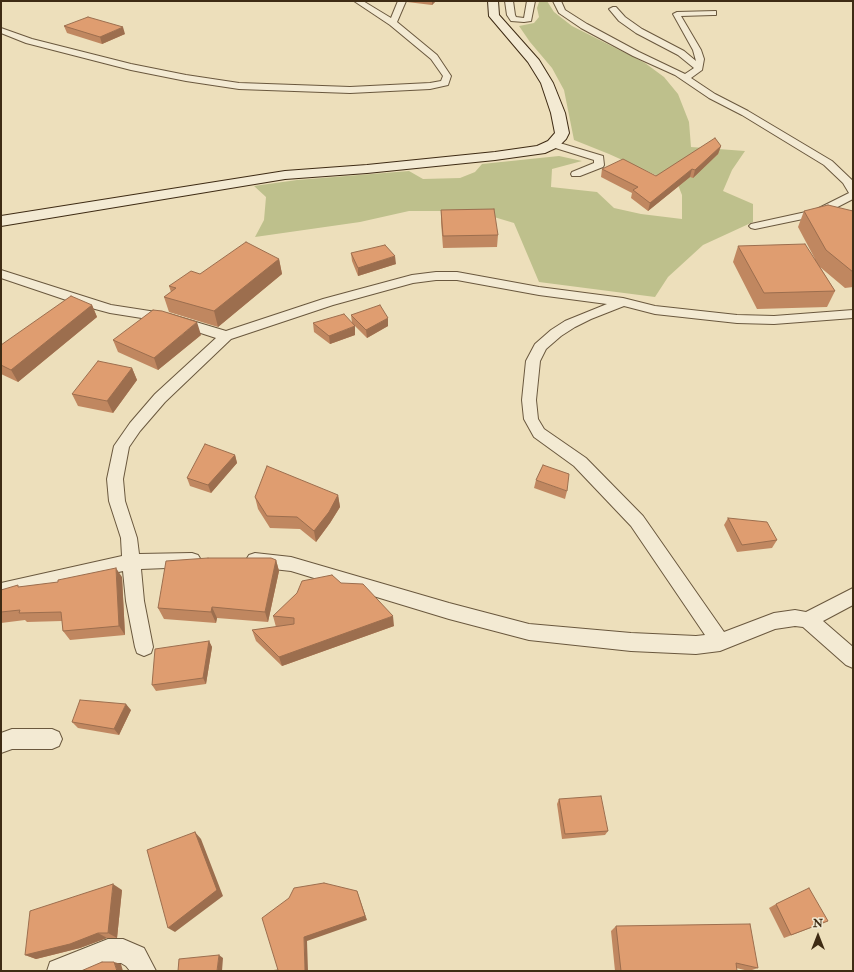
<!DOCTYPE html>
<style>
body{margin:0}
#map{position:relative;width:854px;height:972px;overflow:hidden;background:#eddfbb;font-family:"IM FELL Double Pica",serif}
canvas{display:block}
.frame{position:absolute;inset:0;border:2px solid #3e2b14;pointer-events:none}
.north{position:absolute;left:798px;top:916px;width:40px;height:40px;-webkit-text-stroke:3px #f3ead3;paint-order:stroke;rotate:0deg;font-size:11px;font-weight:700;line-height:16px;text-align:center;color:#3e2b14}
.north::after{content:'';display:block;margin:auto;width:14px;height:18px;background:#3e2b14;clip-path:polygon(50% 0,100% 100%,50% 72%,0 100%)}
</style>
<div id="map">
<canvas width="854" height="972"></canvas>
<div class="frame"></div>
<div class="north">N</div>
</div>
<script>
const ctx = document.querySelector('canvas').getContext('2d');
ctx.lineJoin = 'round';
function paint(path, color) {
  ctx.fillStyle = color;
  ctx.fill(path, 'evenodd');
}
function toPath(rows) {
  const path = new Path2D();
  for (const r of rows) {
    path.moveTo(r[0], r[1]);
    for (let i = 2; i < r.length; i += 2) path.lineTo(r[i], r[i + 1]);
  }
  return path;
}
function strokePath(path, color, width, dash) {
  ctx.strokeStyle = color;
  ctx.lineWidth = width;
  ctx.lineCap = dash ? 'butt' : 'round';
  ctx.setLineDash(dash || []);
  ctx.stroke(path);
}
paint(toPath([
 [541,1,547,1,554,12,572,26,645,63,664,77,678,94,689,122,691,147,745,151,732,170,723,191,753,204,753,222,703,245,668,277,655,297,539,282,514,223,474,211,409,211,360,222,255,237,264,220,266,197,254,186,297,180,409,171,423,179,460,178,475,172,482,164,559,156,582,161,552,169,551,187,597,192,614,208,641,214,682,219,682,195,678,185,609,154,574,140,564,90,552,68,530,42,519,26,534,23,539,17,537,8,539,2]
]), '#bec08c');
const street = toPath([
 [354,1,363,1,391,18,398,1,406,1,397,22,437,55,451,76,448,85,430,89,350,93,239,89,186,81,131,70,26,43,1,33,1,28,32,39,131,64,186,75,239,83,350,87,430,83,441,81,443,76,431,59,390,25,354,1],
 [505,1,513,1,515,15,516,17,524,18,527,1,535,1,531,21,524,22,511,21,507,15,505,1],
 [553,1,561,1,565,10,587,24,639,52,685,74,694,68,678,55,636,33,619,21,609,9,613,7,616,7,625,17,642,29,684,51,696,61,693,50,673,14,677,12,716,11,716,15,713,15,681,16,701,50,704,59,702,70,691,78,715,94,748,111,832,161,853,181,853,199,822,215,755,229,751,228,749,226,751,224,815,210,849,193,843,183,824,165,742,115,709,98,675,75,633,56,581,28,559,13,553,1],
 [553,141,603,156,604,165,603,167,580,176,572,176,571,174,572,172,594,163,594,160,549,146,548,144,549,142,553,141],
 [1,270,111,305,169,314,226,331,323,299,412,275,436,272,457,272,539,287,623,298,655,306,737,315,774,316,853,310,853,318,774,324,737,323,655,314,624,306,591,319,575,327,561,336,546,349,540,361,536,400,538,419,544,429,586,458,643,516,724,632,774,613,795,610,806,612,853,588,853,605,823,621,853,647,853,668,846,665,803,627,795,626,775,629,720,651,696,654,631,651,529,640,449,619,291,571,255,567,249,565,246,560,249,555,255,553,291,557,449,603,529,624,631,633,696,636,705,635,631,526,574,466,534,437,524,419,522,400,526,361,535,344,551,330,565,321,607,304,539,295,457,280,436,280,413,283,333,305,231,339,165,402,140,431,129,447,123,479,125,501,137,538,139,554,192,553,198,555,201,560,198,565,192,567,141,569,144,601,153,647,151,653,144,656,137,653,135,647,126,601,123,571,1,599,1,583,122,556,121,538,109,501,107,479,114,446,130,423,155,394,216,338,167,322,110,313,84,306,1,278,1,270],
 [12,729,52,729,59,732,62,739,59,746,52,749,12,749,1,753,1,733,12,729],
 [108,939,123,939,144,948,156,971,130,971,126,966,121,963,108,963,89,971,47,971,50,962,108,939]
]);
const secondary = toPath([
 [488,1,498,1,499,15,539,60,553,83,565,113,569,133,566,139,558,147,545,153,495,160,367,173,285,179,1,226,1,216,285,171,367,165,495,152,537,146,548,141,555,133,551,113,541,83,528,62,489,16,488,1]
]);
strokePath(street, '#6a583e', 2);
strokePath(secondary, '#3e2b14', 2);
paint(street, '#f3ead3');
paint(secondary, '#f3ead3');
paint(toPath([
 [407,1,436,1,432,5,407,2],
 [64,26,125,34,102,44,67,33],
 [721,146,718,154,693,178,690,177,648,211,631,198,632,193,601,177,602,169,656,176],
 [441,210,498,235,497,247,443,248,441,222],
 [804,211,853,211,853,287,845,288,820,267,835,291,827,307,757,309,733,262,738,246,815,259,798,227],
 [351,253,396,264,358,276,352,261],
 [279,259,282,274,218,327,169,312,164,297,171,292,169,286,200,274],
 [92,305,97,317,18,382,1,374,1,345],
 [351,315,388,326,367,338,352,323],
 [313,323,355,335,330,344,314,332],
 [201,335,158,370,118,352,113,340],
 [132,368,137,380,113,413,78,406,72,394],
 [235,455,237,463,211,493,190,486,187,478],
 [536,480,567,491,565,499,534,488],
 [338,495,340,507,330,523,316,542,300,529,270,528,258,509,255,497],
 [728,518,777,540,772,548,737,552,724,525],
 [276,560,279,571,268,622,217,618,216,623,164,619,158,608],
 [122,577,125,635,70,640,63,631,62,621,27,622,25,620,1,623,1,590,19,587],
 [341,583,394,626,282,666,256,641,252,630,276,627,273,616],
 [209,641,212,647,206,684,156,691,152,685],
 [131,710,119,735,78,728,72,722],
 [559,799,608,831,605,835,562,839,557,804],
 [122,890,117,938,107,938,80,948,36,959,25,955],
 [776,904,821,924,784,938,769,908],
 [616,926,758,968,749,971,736,968,737,971,615,971,611,931]
]), '#c08760');
paint(toPath([
 [432,1,436,1,432,5],
 [123,27,125,34,102,44,100,37],
 [721,146,718,154,693,178,695,170],
 [692,169,690,177,648,211,650,203],
 [395,256,396,264,358,276,358,268],
 [279,259,282,274,218,327,214,311],
 [92,305,97,317,18,382,11,370],
 [388,318,388,326,367,338,366,330],
 [197,322,201,335,158,370,154,358],
 [355,326,355,335,330,344,329,336],
 [132,368,137,380,113,413,107,401],
 [235,455,237,463,211,493,208,485],
 [338,495,340,507,330,523,316,542,314,531],
 [276,560,279,571,268,622,265,612],
 [116,568,122,577,125,635,119,626],
 [212,607,217,618,216,623,211,612],
 [393,616,394,626,282,666,279,657],
 [209,641,212,647,206,684,203,678],
 [126,704,131,710,119,735,114,729],
 [195,832,201,839,223,896,175,932,168,928],
 [113,884,122,890,117,938,108,933],
 [357,891,367,920,307,941,308,971,305,971,304,937],
 [98,933,107,938,80,948,36,959,25,955],
 [219,955,223,958,222,971,217,971],
 [114,962,121,964,123,971,117,971]
]), '#9c6e4e');
const building = toPath([
 [88,17,123,27,100,37,64,26,88,17],
 [715,138,721,146,695,170,692,169,650,203,633,190,638,187,602,169,623,159,656,176,715,138],
 [828,205,853,211,853,272,826,250,804,211,828,205],
 [494,209,498,235,443,236,441,210,494,209],
 [246,242,279,259,214,311,164,297,176,288,169,286,191,271,200,274,246,242],
 [805,244,835,291,764,293,738,246,805,244],
 [385,245,395,256,358,268,351,253,385,245],
 [71,296,92,305,11,370,1,365,1,345,71,296],
 [380,305,388,318,366,330,351,315,380,305],
 [153,310,162,311,197,322,154,358,113,340,153,310],
 [344,314,355,326,329,336,313,323,344,314],
 [98,361,132,368,107,401,72,394,98,361],
 [205,444,235,455,208,485,187,478,205,444],
 [543,465,569,474,567,491,536,480,543,465],
 [267,466,338,495,329,512,314,531,297,517,267,516,255,497,267,466],
 [728,518,767,522,777,540,742,545,728,518],
 [208,558,271,558,276,560,265,612,212,607,211,612,158,608,166,561,208,558],
 [116,568,119,626,63,631,61,612,19,613,20,610,1,612,1,590,18,585,18,587,58,582,58,580,116,568],
 [332,575,341,583,363,584,393,616,279,657,252,630,294,624,294,618,273,616,297,593,302,581,332,575],
 [209,641,203,678,152,685,155,649,209,641],
 [80,700,126,704,114,729,72,722,80,700],
 [601,796,608,831,565,834,559,799,601,796],
 [195,832,217,890,168,928,147,850,195,832],
 [324,883,357,891,365,916,304,937,305,971,269,971,278,970,262,918,289,898,294,888,324,883],
 [113,884,108,933,98,933,70,944,25,955,30,911,113,884],
 [809,888,828,921,791,935,776,904,809,888],
 [750,924,758,968,736,963,737,971,621,971,616,926,750,924],
 [219,955,217,971,178,971,179,959,219,955],
 [102,962,114,962,117,971,81,971,102,962]
]);
paint(building, '#df9d70');
strokePath(building, '#9c6e4e', 1);
</script>
